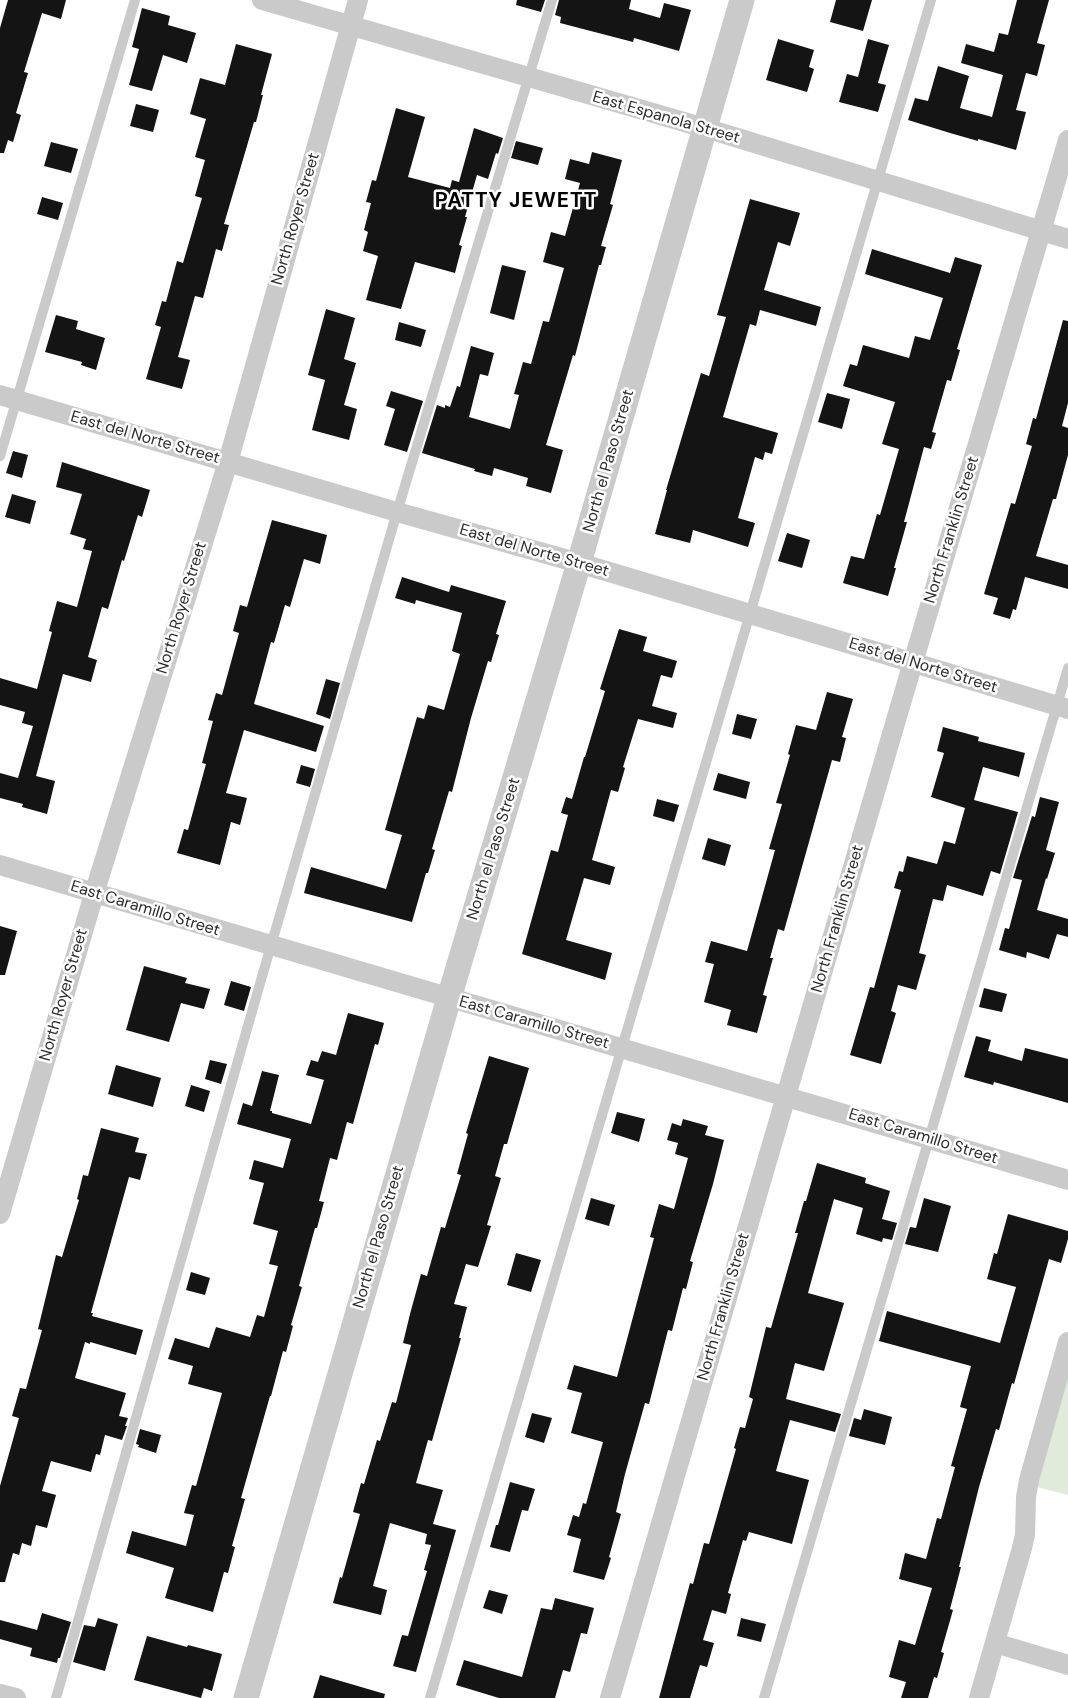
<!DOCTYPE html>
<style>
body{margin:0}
canvas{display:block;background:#fff}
</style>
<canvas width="1068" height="1698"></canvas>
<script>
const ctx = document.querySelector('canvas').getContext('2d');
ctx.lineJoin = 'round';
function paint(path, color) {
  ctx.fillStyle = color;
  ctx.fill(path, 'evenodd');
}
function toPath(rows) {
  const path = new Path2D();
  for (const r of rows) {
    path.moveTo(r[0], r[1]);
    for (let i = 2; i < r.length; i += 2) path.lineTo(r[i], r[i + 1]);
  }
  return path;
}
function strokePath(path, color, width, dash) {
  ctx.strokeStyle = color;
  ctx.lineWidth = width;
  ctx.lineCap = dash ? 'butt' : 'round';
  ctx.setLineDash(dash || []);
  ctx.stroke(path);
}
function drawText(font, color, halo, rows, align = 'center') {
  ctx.font = font + ' "DM Sans",sans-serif';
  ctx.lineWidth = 5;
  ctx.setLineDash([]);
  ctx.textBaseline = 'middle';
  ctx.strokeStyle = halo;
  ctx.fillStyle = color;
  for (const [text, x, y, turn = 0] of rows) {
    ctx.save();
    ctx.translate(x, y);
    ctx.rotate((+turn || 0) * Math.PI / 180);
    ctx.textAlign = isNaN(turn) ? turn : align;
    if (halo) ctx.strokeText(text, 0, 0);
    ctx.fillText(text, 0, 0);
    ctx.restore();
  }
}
paint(toPath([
 [1068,1378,1068,1495,1037,1487]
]), '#e0ebd9');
paint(toPath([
 [8,0,66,0,61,19,42,13,24,72,28,73,16,113,21,115,13,142,8,140,4,153,0,153,0,28],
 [517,0,545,0,541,12,516,5],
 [559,0,631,0,629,9,660,18,664,3,691,10,679,51,634,38,633,42,560,23,561,17,555,15],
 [836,0,872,0,863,31,830,22],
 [1017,0,1049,0,1037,43,1045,45,1037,76,1026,73,1016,110,1026,112,1016,150,978,139,978,141,950,133,908,120,915,98,928,101,938,66,969,76,960,108,992,117,1003,75,961,63,966,44,994,52,999,33,1008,35],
 [142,8,170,16,168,25,196,33,187,63,163,55,152,91,129,85,139,49,132,47],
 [778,39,814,50,809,67,814,69,807,92,766,80],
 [868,39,889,45,878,83,886,85,878,112,839,102,847,74,858,77],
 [236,44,272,54,261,95,263,95,256,122,254,122,224,224,229,225,222,251,216,249,203,298,195,296,178,357,190,360,182,389,146,379,161,327,155,325,162,301,166,302,177,261,183,263,202,198,195,196,205,160,195,157,206,119,190,114,200,78,225,85],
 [136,104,159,110,153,132,130,126],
 [396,108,425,117,408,177,450,188,452,180,459,182,474,128,503,138,498,154,496,153,488,179,477,175,465,217,467,217,459,245,462,246,455,273,415,262,401,309,366,300,378,256,363,251,368,232,364,230,371,203,366,202,372,180,376,181],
 [516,141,543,148,538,165,511,158],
 [51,142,78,149,71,173,44,166],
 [592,152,622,160,610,204,613,205,601,246,606,247,601,265,599,265,575,356,573,355,546,445,563,450,551,493,526,486,528,478,494,468,492,476,474,471,475,469,422,453,437,405,445,408,445,405,450,407,457,386,460,387,471,346,494,353,488,376,480,374,469,417,510,429,519,395,514,394,523,362,531,364,543,321,549,322,564,268,543,262,551,232,565,236,580,183,565,179,570,159,589,164],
 [42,197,63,203,58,220,37,214],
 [750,199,800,213,790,246,778,242,764,290,821,307,816,326,760,310,756,326,750,324,723,417,778,433,772,454,765,452,763,460,755,457,738,518,755,523,748,547,693,530,690,543,655,534,667,490,666,490,701,373,709,376,726,317,717,315],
 [872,249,950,273,955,257,982,265,957,349,960,350,951,381,947,380,932,432,936,433,931,449,924,447,904,522,907,522,894,568,896,568,888,596,843,583,851,556,864,559,877,514,880,515,899,449,882,444,895,402,843,386,850,364,857,366,863,345,909,358,915,336,930,340,943,298,865,274],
 [502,265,526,271,514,320,490,313],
 [326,309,355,318,344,359,356,363,344,405,357,409,349,440,312,430,325,380,308,375],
 [56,315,78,321,76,329,105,338,96,370,81,365,82,362,45,352],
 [1063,320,1068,321,1068,403,1062,426,1068,428,1068,455,1056,499,1053,499,1036,556,1068,565,1068,589,1025,577,1016,610,1013,609,1010,619,993,614,998,598,984,594,1011,503,1015,504,1032,446,1026,444,1033,418,1036,419],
 [399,322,426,330,421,347,395,340],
 [391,391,423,401,407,452,384,445,395,409,386,406],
 [827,393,850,399,842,429,818,422],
 [13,451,28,455,22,478,6,473],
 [62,462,150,490,142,517,138,515,124,561,122,560,108,609,102,607,88,657,97,660,91,682,63,674,36,776,55,781,47,814,22,807,23,804,0,798,0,773,18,778,33,726,22,723,25,712,0,705,0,678,37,689,52,632,49,631,57,601,77,607,92,551,83,549,86,539,70,534,82,494,56,487],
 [12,494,36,501,30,524,5,517],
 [272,520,327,535,320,564,304,559,290,607,285,605,274,643,271,642,254,704,324,726,316,752,244,730,226,793,247,798,240,825,231,822,220,865,177,853,184,829,188,830,206,764,202,763,213,721,208,720,216,693,222,695,239,633,233,631,240,605,247,607],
 [787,533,810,540,802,568,778,561],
 [402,577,449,592,451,585,506,601,496,634,499,635,491,662,488,661,471,718,452,792,449,791,432,849,435,850,428,873,426,873,412,922,304,893,311,867,386,889,402,835,385,830,417,717,424,719,428,705,444,710,460,654,452,651,462,613,416,600,415,604,395,598],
 [619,629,647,637,643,651,677,661,672,678,661,675,652,706,677,713,673,728,638,719,623,767,625,768,618,792,611,790,592,860,615,867,610,885,584,878,566,940,612,953,605,980,522,954,551,850,558,852,568,815,561,813,566,797,572,799,584,757,585,757,605,691,600,689],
 [326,679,340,683,330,719,316,714],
 [827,692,853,699,842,737,846,738,840,762,832,760,784,931,778,929,770,958,773,958,763,995,767,996,757,1033,727,1025,731,1010,704,1002,714,964,705,962,711,941,747,951,775,850,769,849,782,804,776,803,790,755,788,754,796,725,816,730],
 [737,714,757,719,751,739,732,734],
 [943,727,979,737,978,741,1025,753,1019,777,983,767,974,800,1018,812,1000,874,991,871,983,896,947,885,943,901,933,899,919,953,926,955,916,990,898,985,891,1011,896,1013,881,1064,850,1055,870,987,874,988,901,890,894,888,899,871,903,872,907,856,937,864,944,841,955,844,965,808,931,797,944,753,937,751],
 [301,765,315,769,310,787,296,783],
 [718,773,750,782,746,799,713,790],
 [1040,797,1059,802,1046,850,1055,853,1047,879,1046,878,1037,910,1068,919,1068,937,1057,934,1049,959,1027,952,1026,958,999,950,1005,928,1009,929,1022,880,1013,878,1032,816,1035,817],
 [657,799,679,805,674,822,653,816],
 [708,838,731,845,725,866,702,859],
 [0,926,17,931,5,975,0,975],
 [144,966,187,978,185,983,210,989,204,1009,181,1003,169,1042,126,1030],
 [231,981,251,987,244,1011,224,1005],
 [984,988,1007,994,1002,1012,979,1007],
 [348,1013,384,1023,378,1045,375,1044,353,1124,347,1122,337,1160,330,1158,319,1201,324,1202,317,1228,315,1228,299,1286,302,1287,291,1325,293,1326,286,1352,283,1351,271,1396,270,1396,241,1498,245,1499,232,1546,235,1547,228,1573,224,1572,213,1612,165,1598,174,1568,126,1553,132,1531,186,1546,194,1515,184,1513,192,1485,196,1486,222,1393,188,1384,193,1366,168,1359,175,1338,209,1348,216,1327,250,1337,257,1315,264,1317,278,1266,269,1264,278,1231,253,1224,264,1183,249,1179,254,1160,283,1168,291,1139,237,1124,243,1103,252,1106,262,1071,279,1075,270,1111,272,1111,272,1113,311,1124,324,1080,306,1075,311,1060,318,1062,322,1051,336,1055],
 [976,1036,991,1040,988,1051,1022,1061,1025,1048,1068,1059,1068,1103,994,1082,993,1085,964,1077],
 [489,1056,529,1068,507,1144,504,1144,495,1176,501,1178,487,1225,491,1226,478,1267,466,1264,454,1304,467,1307,459,1338,461,1338,432,1441,428,1440,416,1483,443,1490,433,1524,456,1530,416,1672,393,1666,402,1635,408,1636,427,1571,424,1570,431,1545,425,1544,427,1534,390,1523,373,1586,387,1590,381,1615,333,1603,340,1577,342,1578,360,1514,353,1512,361,1483,364,1484,377,1440,380,1441,392,1402,396,1403,411,1345,403,1343,410,1314,421,1274,427,1276,441,1227,445,1228,461,1175,457,1174,468,1134,466,1133],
 [210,1060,227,1064,221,1084,205,1079],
 [116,1065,161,1078,153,1107,108,1094],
 [191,1085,210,1091,204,1112,185,1106],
 [617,1112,645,1119,639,1142,611,1133],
 [683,1119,708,1126,705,1135,724,1140,713,1184,690,1261,693,1262,686,1289,683,1288,672,1331,668,1330,649,1404,645,1403,625,1474,616,1512,621,1514,609,1557,611,1558,604,1580,573,1572,581,1539,567,1535,573,1515,579,1517,583,1503,586,1504,603,1442,571,1433,582,1393,567,1389,574,1365,617,1377,654,1238,650,1237,659,1204,674,1209,688,1158,675,1154,678,1143,667,1140,672,1123,681,1126],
 [101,1128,139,1138,135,1152,147,1154,140,1180,129,1177,91,1313,93,1313,92,1316,143,1330,136,1355,90,1342,90,1344,85,1342,75,1378,126,1393,119,1416,128,1418,125,1426,127,1426,122,1440,105,1435,100,1455,96,1454,91,1472,51,1461,42,1491,56,1495,47,1528,36,1525,31,1546,22,1543,19,1555,13,1553,5,1582,0,1582,0,1486,19,1418,12,1416,20,1388,26,1389,42,1330,38,1329,56,1255,62,1257,79,1200,77,1199,83,1175,88,1176],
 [817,1163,866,1178,865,1183,890,1191,882,1219,897,1223,892,1240,883,1238,882,1242,856,1234,863,1208,834,1199,808,1293,844,1303,824,1371,795,1363,786,1399,841,1414,835,1432,790,1420,776,1471,809,1480,792,1544,749,1532,746,1541,743,1540,728,1593,731,1594,726,1614,712,1610,703,1640,714,1643,707,1667,700,1665,690,1698,659,1698,690,1583,693,1584,704,1543,709,1544,736,1449,734,1448,740,1427,745,1428,753,1399,749,1397,766,1327,771,1328,798,1233,795,1233,804,1201,806,1201],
 [591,1198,615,1205,609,1226,585,1219],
 [924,1198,951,1206,938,1252,905,1244,910,1227,916,1228],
 [1008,1214,1068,1231,1068,1239,1061,1263,1049,1259,1014,1384,1012,1383,999,1430,996,1429,979,1487,959,1567,961,1567,950,1609,953,1610,941,1652,944,1653,937,1678,934,1677,928,1698,901,1698,906,1682,889,1677,899,1640,915,1645,932,1588,899,1579,905,1553,926,1559,937,1518,941,1519,955,1467,951,1466,967,1409,960,1407,971,1366,879,1341,887,1311,1000,1343,1016,1287,987,1279,994,1253,997,1254],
 [516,1253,541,1260,531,1292,507,1285],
 [191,1272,210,1278,205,1295,186,1290],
 [864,1409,892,1417,885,1445,849,1436,854,1418,861,1420],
 [532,1413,552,1418,544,1443,525,1437],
 [140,1429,161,1435,156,1453,138,1447,139,1445,136,1444],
 [510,1482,535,1489,528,1511,522,1510,510,1552,490,1547,496,1525,498,1525],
 [489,1590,508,1595,502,1614,483,1608],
 [555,1598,594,1608,587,1634,581,1633,570,1672,563,1670,555,1698,499,1698,456,1685,464,1660,522,1677,541,1608,552,1610],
 [42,1613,71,1622,60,1658,58,1658,57,1663,30,1656,32,1648,0,1639,0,1620,37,1630],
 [98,1618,118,1624,105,1671,73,1662,84,1625,95,1627],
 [741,1618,766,1624,761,1642,737,1636],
 [147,1636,187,1647,188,1645,222,1654,212,1691,204,1688,201,1698,134,1680],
 [320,1675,385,1694,384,1698,313,1698]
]), '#141414');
strokePath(toPath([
 [0,456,135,0],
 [56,1698,261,980,397,512,552,0],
 [430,1698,931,0],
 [764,1698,1068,668]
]), '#cacaca', 10);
strokePath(toPath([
 [262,0,705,128,1068,239],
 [0,395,397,512,579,563,1068,709],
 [0,865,1068,1180],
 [0,1214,94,894,228,462,358,0],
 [995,1643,1068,1665],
 [0,1694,16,1698],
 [610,1698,901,703,1068,140],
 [979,1698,1022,1548,1025,1535,1026,1497,1029,1480,1068,1342]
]), '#cacaca', 20);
strokePath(toPath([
 [246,1698,449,998,579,563,742,0]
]), '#cacaca', 25);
drawText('16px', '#2d2d2d', '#fff', [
 ["East Espanola Street",666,118,16],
 ["North Royer Street",296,219,-74],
 ["East del Norte Street",145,438,16],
 ["North el Paso Street",609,461,-74],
 ["North Franklin Street",952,530,-73],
 ["East del Norte Street",534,551,16],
 ["North Royer Street",182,608,-73],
 ["East del Norte Street",923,666,17],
 ["North el Paso Street",494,849,-73],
 ["East Caramillo Street",145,909,17],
 ["North Franklin Street",838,919,-74],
 ["North Royer Street",64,995,-74],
 ["East Caramillo Street",534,1023,16],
 ["East Caramillo Street",923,1137,17],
 ["North el Paso Street",379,1237,-74],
 ["North Franklin Street",724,1307,-74]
]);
ctx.letterSpacing = '1px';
drawText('bold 21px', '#000', '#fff', [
 ["PATTY JEWETT",516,201]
]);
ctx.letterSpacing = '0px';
</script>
